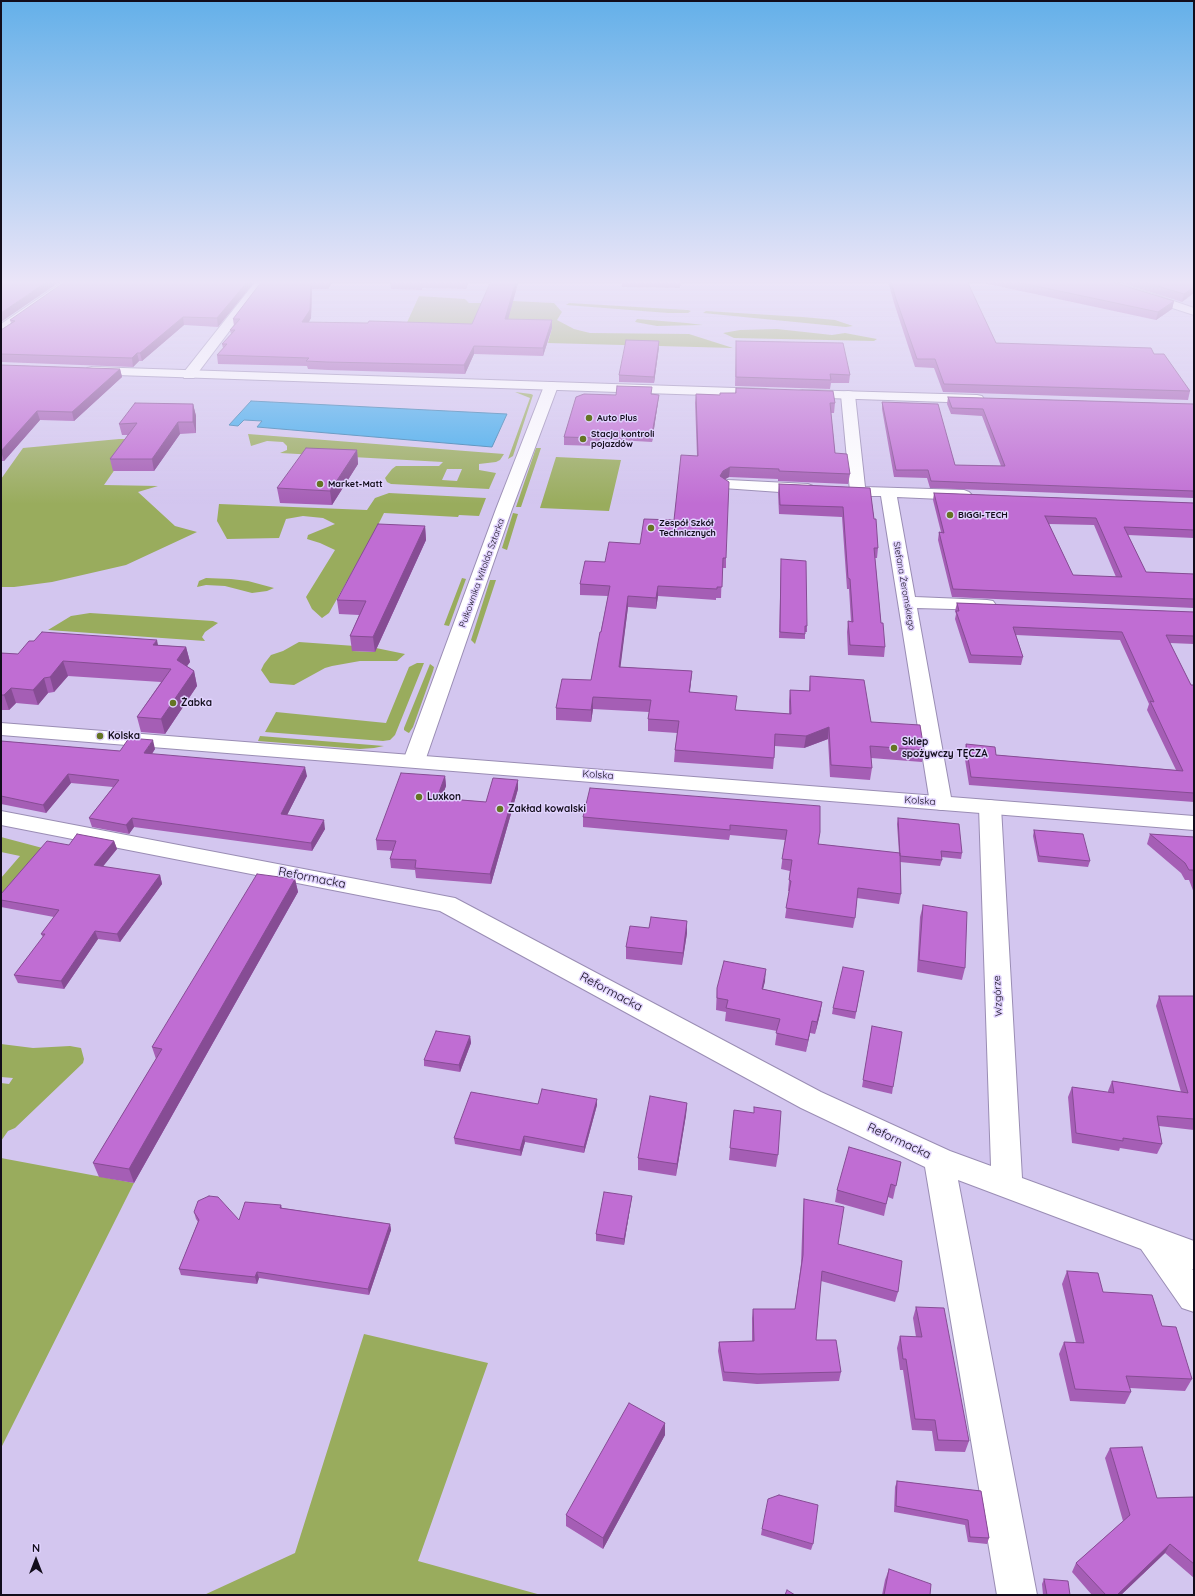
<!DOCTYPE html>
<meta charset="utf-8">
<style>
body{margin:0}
#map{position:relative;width:1195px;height:1596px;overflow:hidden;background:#d3c6ef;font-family:Quicksand,sans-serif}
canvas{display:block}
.frame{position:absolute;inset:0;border:2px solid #120d1b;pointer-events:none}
.north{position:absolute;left:16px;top:1540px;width:40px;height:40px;-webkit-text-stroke:3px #e0d2fd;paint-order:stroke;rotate:0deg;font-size:11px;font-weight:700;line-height:16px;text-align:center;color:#120d1b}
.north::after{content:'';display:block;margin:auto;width:14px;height:18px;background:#120d1b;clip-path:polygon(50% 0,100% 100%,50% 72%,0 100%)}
</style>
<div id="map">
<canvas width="1195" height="1596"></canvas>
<div class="frame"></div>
<div class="north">N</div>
</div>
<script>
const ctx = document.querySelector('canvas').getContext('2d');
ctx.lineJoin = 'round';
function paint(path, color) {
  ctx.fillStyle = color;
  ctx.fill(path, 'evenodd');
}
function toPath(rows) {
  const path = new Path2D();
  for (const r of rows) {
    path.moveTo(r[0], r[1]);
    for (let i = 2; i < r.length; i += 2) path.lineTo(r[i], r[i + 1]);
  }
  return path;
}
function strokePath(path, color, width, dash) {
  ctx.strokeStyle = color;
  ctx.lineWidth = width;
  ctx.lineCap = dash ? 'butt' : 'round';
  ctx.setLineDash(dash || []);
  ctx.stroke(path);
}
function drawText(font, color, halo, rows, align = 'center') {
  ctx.font = font + ' Quicksand,sans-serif';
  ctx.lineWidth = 3;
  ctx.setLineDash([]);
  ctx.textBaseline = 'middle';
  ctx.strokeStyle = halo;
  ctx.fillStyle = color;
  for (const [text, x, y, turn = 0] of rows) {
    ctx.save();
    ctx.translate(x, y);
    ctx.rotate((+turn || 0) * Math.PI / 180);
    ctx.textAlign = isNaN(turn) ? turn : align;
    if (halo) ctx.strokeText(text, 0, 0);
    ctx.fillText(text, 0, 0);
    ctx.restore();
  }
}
paint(toPath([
 [419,296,465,299,469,303,482,303,493,300,554,303,562,312,557,320,574,329,590,333,689,334,733,348,548,343,552,328,400,338],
 [569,303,688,310,691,311,688,313,668,313,566,305],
 [706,311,803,317,835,320,853,326,846,327,703,313],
 [637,319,687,323,703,325,657,326,635,322],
 [777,329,832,335,845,333,877,339,874,341,734,338,723,333,740,330],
 [515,392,531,394,533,395,513,456,508,459,530,398],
 [248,434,504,454,500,460,496,462,479,464,479,470,496,473,489,489,391,484,387,482,385,478,392,469,396,466,439,466,443,462,280,453,287,450,287,446,283,442,267,441,251,446],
 [447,469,462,469,457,481,442,480],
 [119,439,136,439,104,485,158,486,138,492,175,526,197,532,126,565,52,582,14,587,1,587,1,479,23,448],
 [536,448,541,448,521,507,516,507],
 [556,457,621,460,609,511,540,508],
 [389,493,486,498,479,516,459,515,458,517,384,513,372,537,329,613,322,618,312,609,306,597,335,550,320,543,307,539,308,535,335,524,323,518,303,516,286,519,279,538,227,539,217,521,219,504,367,510,375,498],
 [513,513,518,514,507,550,502,548],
 [206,578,231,579,248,581,274,588,267,591,252,593,225,586,206,585,197,587,199,581],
 [462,578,466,579,449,626,444,625],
 [490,580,496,580,475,644,471,640],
 [90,613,213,621,218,623,205,632,202,637,205,641,48,630,71,616],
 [299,642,355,646,352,651,374,652,376,648,405,654,397,661,360,661,332,666,325,668,294,685,270,683,261,670,264,664,271,655,283,651],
 [417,663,424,663,395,735,390,740,383,741,265,732,276,712,386,723,409,667],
 [430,664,434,667,433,671,413,727,409,733,407,732,404,730,404,728],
 [260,736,384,746,374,748,360,749,258,741],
 [1,837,50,850,1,906,1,878,20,856,1,852],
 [1,1044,33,1048,70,1046,81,1048,84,1059,83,1063,15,1128,8,1131,1,1141,1,1083,9,1084,13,1078,1,1077],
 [1,1158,134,1183,1,1448],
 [364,1334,488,1363,418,1561,541,1595,204,1595,295,1553]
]), '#99ac5d');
const water = toPath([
 [251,401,507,414,492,447,257,427,262,421,244,420,238,426,229,425,251,401]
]);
paint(water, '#3faaeb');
strokePath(water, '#327bad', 1);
const street = toPath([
 [256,281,267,281,194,378,184,378,183,375,184,372,256,281],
 [551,382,556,383,558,386,512,509,425,761,421,765,414,767,407,765,403,761,496,509,544,386,546,383,551,382],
 [848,391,853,392,855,395,865,487,964,490,969,492,972,495,969,498,964,500,897,497,915,597,987,600,993,601,996,605,993,609,987,610,917,608,952,803,949,808,941,810,933,808,930,803,881,496,858,496,853,494,850,491,841,395,843,392,848,391],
 [728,480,808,484,813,486,816,489,813,492,808,494,723,488,720,485,723,482,728,480],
 [990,800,998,802,1001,807,1022,1178,1194,1241,1194,1269,1192,1269,1194,1271,1194,1312,1182,1308,1141,1249,958,1180,1037,1595,997,1595,925,1167,801,1108,440,911,1,825,1,811,455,898,821,1092,950,1151,991,1166,979,807,982,802,990,800]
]);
const secondary = toPath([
 [64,281,76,281,5,332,1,333,1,324,64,281],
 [1094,281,1110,281,1150,293,1194,308,1194,315,1095,283,1094,281],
 [92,367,765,389,770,390,772,393,770,396,765,397,87,374,86,371,87,368,92,367],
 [803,390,977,395,982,396,984,399,982,402,977,403,798,397,796,394,798,391,803,390],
 [1,723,1194,816,1194,830,1,735,1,723]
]);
strokePath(street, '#9a8db4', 2);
strokePath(secondary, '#9a8db4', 2);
paint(street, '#fff');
paint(secondary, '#fff');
paint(toPath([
 [255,281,218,327,184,325,142,361,139,361,133,367,1,362,1,330,11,323,10,320],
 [262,281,333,281,328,289,312,289,311,318,308,323,472,324,518,283,508,319,552,328,543,356,474,354,465,374,328,370,308,369,307,366,218,364,217,355,223,348,222,344,231,334,230,330,234,326,233,319],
 [390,281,469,281,466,289,422,288,422,290,391,289],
 [622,281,681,281,680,288,622,287],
 [888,281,967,281,996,343,1154,354,1190,391,1188,400,943,392,934,368,915,367,894,303],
 [974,281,1109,281,1174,301,1172,309,1156,320],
 [1115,281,1194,281,1182,302],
 [736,341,850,375,849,383,831,383,830,389,735,386],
 [659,347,654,383,619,382,619,375],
 [1,365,120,369,122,377,74,421,40,420,4,461,1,461],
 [736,388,835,403,834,413,831,413,835,453,850,474,848,484,778,481,778,479,729,477,725,479,726,558,726,568,722,568,721,598,716,598,716,600,658,596,656,609,628,607,620,667,692,671,690,692,736,710,789,714,789,701,790,690,809,691,810,676,871,722,924,750,922,762,871,758,872,768,870,780,830,777,828,739,804,748,775,746,773,769,674,762,675,750,677,733,648,731,648,719,649,712,593,709,591,722,556,720,556,708,591,680,608,596,580,595,580,584,605,562,640,544,674,520,697,456,695,403,696,394,720,395,735,393],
 [652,394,658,402,652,442,600,439,598,446,564,445,564,437,616,395],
 [948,397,1194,404,1194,498,930,488,927,478,894,477,882,409,882,402,955,465,1001,466,982,416,951,414,947,404],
 [193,404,196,416,196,433,180,434,154,471,113,471,110,459,128,435,122,435,119,424],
 [357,450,358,464,332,505,280,503,277,488],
 [779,484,870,488,874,519,878,548,877,558,875,558,881,623,885,647,884,657,848,655,847,632,848,621,851,622,849,589,847,589,842,517,779,514,778,493],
 [934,493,1194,503,1194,538,1128,535,1146,572,1194,574,1194,608,952,597,938,540,939,532,941,532,933,500],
 [1049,524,1094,525,1116,577,1073,575],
 [425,526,426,540,375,652,352,651,350,636,359,615,339,614,337,600],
 [781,559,807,626,807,632,805,632,805,639,779,638],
 [957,603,1194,612,1194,644,1170,643,1191,685,1194,685,1194,802,969,785,964,753,966,744,996,755,1176,770,1147,710,1149,704,1120,640,1016,635,1023,657,1021,665,969,663,955,619,956,614,955,611],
 [34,641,158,645,186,647,190,662,187,666,194,671,197,686,165,734,141,732,137,717,161,682,68,676,54,692,48,693,38,705,16,703,9,710,1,710,1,653,18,654],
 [1,741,120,751,155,749,152,754,307,776,287,815,325,829,312,851,134,827,129,834,92,827,89,818,113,787,71,783,46,813,1,804],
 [445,776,446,786,441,798,486,802,518,780,518,789,491,884,416,878,415,870,391,868,390,859,393,851,377,850,376,840],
 [820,806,818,844,899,853,897,824,898,818,962,853,961,859,941,857,942,860,940,866,900,862,901,894,899,904,857,898,855,918,853,928,785,918,789,891,788,891,790,871,781,869,785,840,730,835,729,840,583,827,583,817],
 [1034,830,1090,861,1088,867,1038,862,1033,836],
 [1150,834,1194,837,1194,893,1189,880,1185,880,1181,873,1147,844],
 [114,841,117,849,102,867,160,875,162,884,120,942,98,939,64,989,18,983,14,975,43,937,41,934,54,917,1,907,1,894,69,845],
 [295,879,298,892,134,1183,99,1177,93,1163,156,1059,152,1047],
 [923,905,965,968,962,980,917,972,920,917],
 [649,928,687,933,682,965,626,959,626,947],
 [864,971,855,1019,832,1014,833,1008],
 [765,981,763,989,822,1002,820,1014,815,1034,810,1033,806,1052,775,1045,777,1031,725,1021,726,1012,716,1010,717,988],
 [1159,996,1194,996,1194,1130,1159,1126,1162,1144,1157,1154,1120,1148,1119,1151,1072,1143,1068,1097,1072,1087,1108,1093,1108,1091,1112,1081,1181,1092,1156,1006],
 [872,1026,893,1087,892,1094,862,1087],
 [470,1036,471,1043,460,1072,424,1066,424,1060],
 [687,1103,686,1115,676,1176,638,1170,638,1158],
 [538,1104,597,1105,584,1153,525,1142,521,1156,455,1144,454,1138],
 [734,1110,778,1155,776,1167,729,1160],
 [901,1162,893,1199,888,1197,884,1216,835,1202,837,1190],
 [632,1196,631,1202,624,1245,596,1241,596,1234],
 [804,1199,838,1244,898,1292,895,1302,821,1281,816,1340,841,1372,839,1381,757,1384,723,1381,718,1351,719,1342,752,1341,752,1318,753,1309,795,1309,801,1264,803,1209],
 [281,1205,282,1208,390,1224,391,1230,369,1295,259,1278,257,1284,181,1275,179,1269,198,1222,196,1219,194,1212,239,1220],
 [1067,1271,1162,1326,1192,1379,1185,1391,1130,1388,1131,1392,1125,1404,1070,1401,1059,1354,1064,1342,1076,1343,1062,1284],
 [916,1307,969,1441,965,1452,935,1451,932,1431,912,1430,903,1370,900,1370,897,1348,900,1336,916,1337,913,1318],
 [665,1423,665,1435,603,1549,566,1526,566,1515],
 [1110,1448,1157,1498,1194,1497,1194,1578,1165,1553,1121,1595,1092,1595,1072,1572,1076,1563,1123,1521,1105,1458],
 [897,1481,981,1491,989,1538,987,1544,968,1542,965,1525,894,1512,895,1487],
 [762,1529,813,1544,811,1550,761,1535],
 [889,1569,930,1595,882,1595,885,1580],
 [1044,1579,1070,1595,1043,1595,1042,1584]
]), '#a55eb5');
paint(toPath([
 [48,281,61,281,1,322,1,313],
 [248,281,255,281,218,327,217,318],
 [311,281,312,289,311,318,304,331,302,322],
 [327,281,333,281,328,289],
 [421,281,422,281,422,290],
 [466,281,469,281,466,289],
 [516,281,518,281,518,283,506,327,505,319],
 [1194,287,1194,293,1182,302,1184,294],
 [1174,301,1172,309,1156,320,1158,312],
 [183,317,184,325,142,361,140,353],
 [552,320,552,328,543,356,543,348],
 [659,341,659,347,654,383,654,377],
 [474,346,474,354,465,374,464,365],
 [137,353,139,361,133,367,132,358],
 [120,369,122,377,74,421,72,412],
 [659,395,658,402,652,442,652,434],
 [193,404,196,416,196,433,193,422],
 [37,411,40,420,4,461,1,451],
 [178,422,180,434,154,471,152,459],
 [600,432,600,439,598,446,598,438],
 [357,450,358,464,332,505,330,491],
 [730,467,729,477,722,481,720,476,723,471],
 [425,526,426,540,375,652,373,637],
 [658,586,658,596,656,609,656,598],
 [628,596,628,607,619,679,619,667],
 [157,640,160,655,153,645],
 [186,647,190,662,181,674,177,660],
 [63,661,68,676,54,692,50,677],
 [194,671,197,686,165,734,161,719],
 [692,671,691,682,688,704,689,692],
 [44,678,48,693,38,705,33,690],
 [11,688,16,703,9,710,4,695],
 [593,697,593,709,591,722,591,710],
 [829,727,828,739,804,748,806,736],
 [153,740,155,749,146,762,144,753],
 [305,767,307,776,283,823,281,814],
 [68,774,71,783,46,813,43,805],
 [445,776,446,786,438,808,437,798],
 [518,780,518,789,491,884,490,874],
 [132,818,134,827,129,834,126,825],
 [324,820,325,829,312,851,311,843],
 [114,841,117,849,97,874,94,865],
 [160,875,162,884,120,942,117,934],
 [295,879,298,892,134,1183,129,1169],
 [687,921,687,933,682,965,683,953],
 [95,931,98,939,64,989,61,981],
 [766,969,765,981,760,1001,762,989],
 [822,1002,820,1014,815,1034,817,1022],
 [812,1021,810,1033,806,1052,808,1040],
 [470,1036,471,1043,460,1072,459,1065],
 [597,1099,597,1105,584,1153,584,1147],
 [687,1103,686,1115,676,1176,677,1164],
 [524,1136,525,1142,521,1156,520,1150],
 [632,1196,631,1202,624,1245,624,1239],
 [390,1224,391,1230,369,1295,368,1289],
 [257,1272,259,1278,257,1284,255,1277],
 [665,1423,665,1435,603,1549,603,1538],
 [1170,1544,1165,1553,1121,1595,1117,1595]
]), '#864c94');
const building = toPath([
 [1,281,48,281,1,313,1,281],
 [66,281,248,281,217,318,183,317,140,353,137,353,132,358,1,354,1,330,15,321,10,320,66,281],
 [262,281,327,281,311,281,310,310,302,322,368,323,369,321,472,324,491,281,516,281,505,319,552,320,543,348,474,346,464,365,327,362,306,361,309,358,217,355,227,344,222,344,235,330,230,330,240,319,233,319,262,281],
 [891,281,967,281,996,343,1151,348,1154,354,1164,354,1190,391,944,384,935,359,917,359,895,296,891,281],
 [1012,281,1109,281,1174,301,1158,312,1012,281],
 [1141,281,1194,281,1194,287,1184,294,1141,281],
 [626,340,659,341,654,377,619,375,626,340],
 [736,341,843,343,850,375,830,374,831,380,736,377,736,341],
 [1,365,120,369,72,412,37,411,1,451,1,365],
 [617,386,652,387,651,394,659,395,652,434,600,432,598,438,564,437,576,397,584,394,616,395,617,386],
 [736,388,833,391,835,403,830,403,835,453,847,454,850,474,779,471,779,469,730,467,723,471,720,476,729,482,726,558,723,558,722,587,717,587,717,589,658,586,656,598,628,596,619,667,692,671,689,692,737,696,735,710,791,714,790,690,810,691,810,676,864,680,871,722,920,725,924,750,870,746,872,768,831,765,829,727,806,736,775,734,774,758,675,750,679,721,648,719,651,700,593,697,591,710,556,708,562,679,591,680,600,632,601,632,610,586,580,584,585,561,605,562,609,542,640,544,644,519,674,520,681,455,698,456,696,394,720,395,720,393,736,393,736,388],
 [948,397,1194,404,1194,491,931,481,928,470,896,470,882,402,938,404,955,465,1005,466,983,409,952,408,948,397],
 [135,403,193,404,193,422,178,422,152,459,110,459,137,423,119,424,135,403],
 [306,448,357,450,330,491,277,488,306,448],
 [779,484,870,488,874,519,876,519,878,548,874,548,881,623,883,623,885,647,850,645,848,621,853,622,850,579,848,578,843,507,780,505,779,484],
 [934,493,1194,503,1194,530,1124,527,1146,572,1194,574,1194,599,953,589,939,532,944,533,934,493],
 [1045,516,1096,518,1122,577,1073,575,1045,516],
 [378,524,425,526,373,637,350,636,366,601,337,600,378,524],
 [781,559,806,561,807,626,805,626,805,634,780,632,781,559],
 [957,603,1194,612,1194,636,1166,635,1191,685,1194,685,1194,793,971,777,966,744,995,747,996,755,1183,771,1150,701,1154,702,1122,632,1013,627,1023,657,971,655,956,611,959,611,957,603],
 [42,632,157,640,153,645,186,647,177,660,194,671,161,719,137,717,171,669,63,661,50,677,44,678,33,690,11,688,4,695,1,695,1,653,18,654,29,641,34,641,42,632],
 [129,738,153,740,144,753,305,767,281,814,324,820,311,843,132,818,126,825,89,818,119,780,68,774,43,805,1,796,1,741,120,751,129,738],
 [401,773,445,776,437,798,486,802,493,778,518,780,490,874,415,868,416,860,390,859,396,841,376,840,401,773],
 [590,788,820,806,820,832,818,844,900,853,901,894,858,888,855,918,786,908,791,881,789,880,792,860,782,859,787,830,730,825,730,830,583,817,590,788],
 [898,818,959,824,962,853,941,851,942,860,900,856,898,818],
 [1034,830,1083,834,1090,861,1039,856,1034,830],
 [77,834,114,841,94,865,160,875,117,934,95,931,61,981,14,975,45,934,41,934,59,910,1,900,1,894,47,841,69,845,77,834],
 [1150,834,1194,837,1194,874,1193,870,1189,870,1185,863,1150,834],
 [257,874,295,879,129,1169,93,1163,162,1049,152,1047,257,874],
 [923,905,967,912,965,968,919,960,923,905],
 [651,917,687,921,683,953,626,947,630,926,649,928,651,917],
 [724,961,766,969,762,989,822,1002,817,1022,812,1021,808,1040,776,1033,780,1019,726,1008,728,1000,717,998,717,988,724,961],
 [843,967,864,971,856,1012,833,1008,843,967],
 [1159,996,1194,996,1194,1119,1157,1116,1162,1144,1123,1138,1123,1141,1076,1133,1072,1087,1114,1093,1112,1081,1188,1093,1159,996],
 [872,1026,902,1032,893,1087,863,1080,872,1026],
 [436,1031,470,1036,459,1065,424,1060,436,1031],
 [542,1089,597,1099,584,1147,524,1136,520,1150,454,1138,471,1092,538,1104,542,1089],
 [650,1096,687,1103,677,1164,638,1158,650,1096],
 [754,1107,781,1111,778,1155,730,1148,734,1110,754,1113,754,1107],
 [849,1147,901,1162,896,1186,891,1184,886,1204,837,1190,849,1147],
 [604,1192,632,1196,624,1239,596,1234,604,1192],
 [209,1196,218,1197,239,1220,245,1202,281,1205,280,1208,390,1224,368,1289,257,1272,255,1277,179,1269,199,1220,194,1212,198,1201,209,1196],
 [804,1199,844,1207,838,1244,902,1261,898,1292,822,1271,816,1340,836,1340,841,1372,758,1374,724,1372,719,1342,754,1341,753,1309,795,1309,803,1255,804,1199],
 [1067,1271,1098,1273,1103,1292,1152,1295,1162,1326,1176,1327,1192,1379,1126,1376,1131,1392,1075,1389,1064,1342,1084,1343,1067,1271],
 [916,1307,944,1308,969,1441,938,1440,935,1420,915,1419,906,1359,903,1359,900,1336,922,1337,916,1307],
 [629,1403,665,1423,603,1538,566,1515,629,1403],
 [1142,1447,1157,1498,1194,1497,1194,1564,1170,1544,1117,1595,1106,1595,1076,1563,1130,1515,1110,1448,1142,1447],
 [897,1481,981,1491,989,1538,970,1537,968,1520,896,1506,897,1481],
 [779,1495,818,1505,813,1544,762,1529,768,1499,779,1495],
 [889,1569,931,1584,930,1595,884,1595,889,1569],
 [1044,1579,1068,1581,1070,1595,1047,1595,1044,1579],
 [787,1590,795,1595,785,1595,787,1590]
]);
paint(building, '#c06dd3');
strokePath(building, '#864c94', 1);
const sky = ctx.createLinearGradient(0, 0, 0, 504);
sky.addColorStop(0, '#64b0e9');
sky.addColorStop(0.56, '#ebe5f8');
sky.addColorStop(1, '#ebe5f800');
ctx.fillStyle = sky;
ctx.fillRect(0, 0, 1195, 504);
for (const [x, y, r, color] of [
 [589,418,4,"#657523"],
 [583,439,4,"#657523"],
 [320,484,4,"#657523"],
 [950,515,4,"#657523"],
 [651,528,4,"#657523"],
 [173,703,4,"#657523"],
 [100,736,4,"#657523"],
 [894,748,4,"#657523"],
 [419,797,4,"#657523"],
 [500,809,4,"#657523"]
]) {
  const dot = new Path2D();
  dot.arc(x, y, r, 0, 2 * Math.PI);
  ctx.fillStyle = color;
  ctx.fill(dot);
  strokePath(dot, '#e0d2fd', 1.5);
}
drawText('bold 9px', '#120d1b', '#e0d2fd', [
 ["Auto Plus",597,418],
 ["Stacja kontroli",591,434],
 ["pojazdów",591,444],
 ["Market-Matt",328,484],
 ["BIGGI-TECH",958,515],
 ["Zespół Szkół",659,523],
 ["Technicznych",659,533]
], 'left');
drawText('9px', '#120d1b', '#e0d2fd', [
 ["Pułkownika Witolda Sztarka",482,573,-70],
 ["Stefana Żeromskiego",904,586,80]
]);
drawText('bold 10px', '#120d1b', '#e0d2fd', [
 ["Żabka",181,703],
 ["Kolska",108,736],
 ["Sklep",902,742],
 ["spożywczy TĘCZA",902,754],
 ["Luxkon",427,797],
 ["Zakład kowalski",508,809]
], 'left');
drawText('10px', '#120d1b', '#e0d2fd', [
 ["Kolska",598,775,4],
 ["Kolska",920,801,4],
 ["Wzgórze",998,996,-93]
]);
drawText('12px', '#120d1b', '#e0d2fd', [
 ["Reformacka",312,878,11],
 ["Reformacka",611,992,28],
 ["Reformacka",899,1141,25]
]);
</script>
